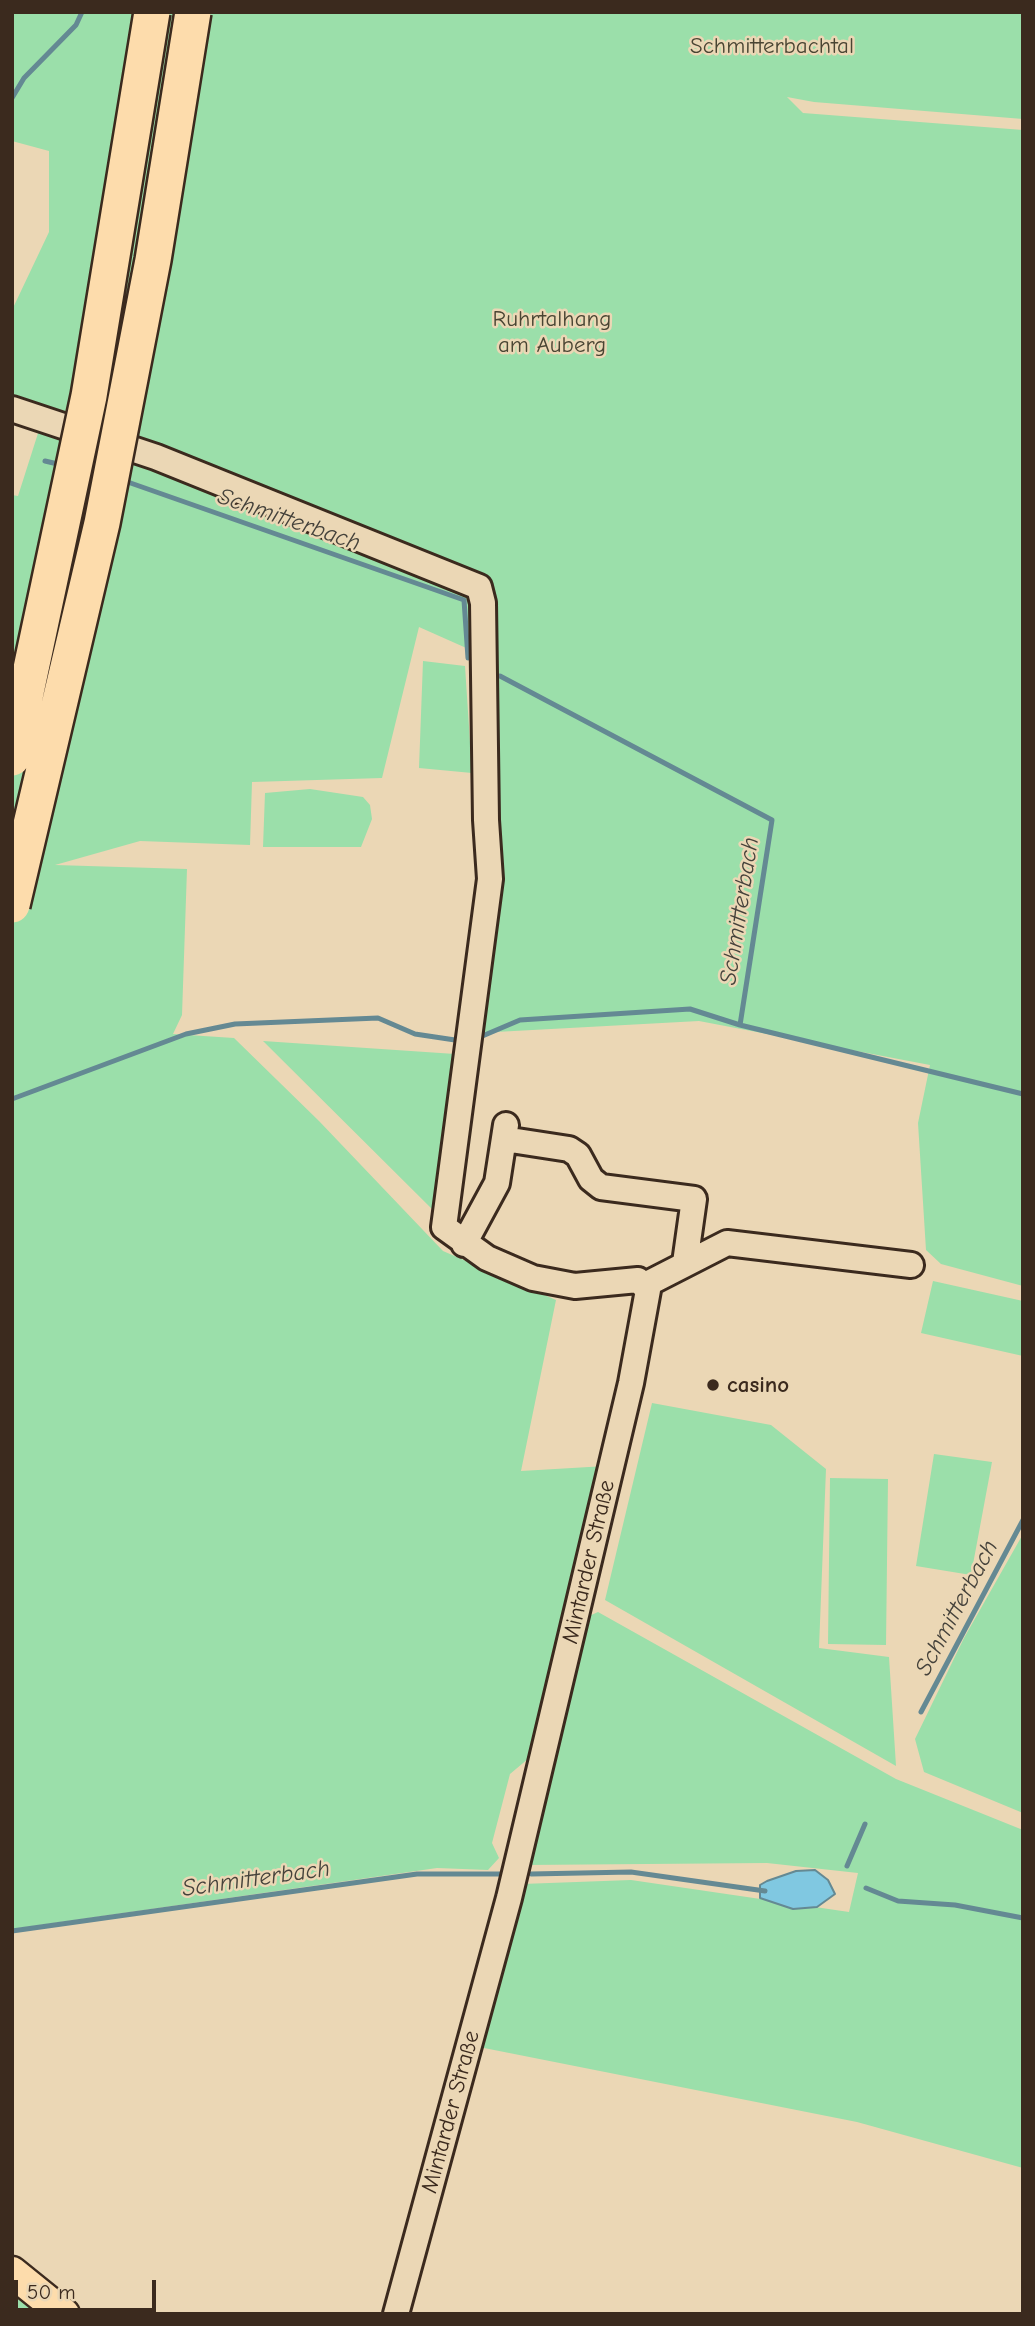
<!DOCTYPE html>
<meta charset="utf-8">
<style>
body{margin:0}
#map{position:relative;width:1035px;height:2326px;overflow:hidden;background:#ebd7b5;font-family:"Comic Neue",sans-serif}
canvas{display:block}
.frame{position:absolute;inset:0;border:14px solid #3b2a1e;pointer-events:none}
.scale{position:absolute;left:14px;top:2280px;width:142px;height:32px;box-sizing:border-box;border:4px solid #3b2a1e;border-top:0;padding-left:9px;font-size:21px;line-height:24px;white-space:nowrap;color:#3b2a1e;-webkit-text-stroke:5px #ebd7b5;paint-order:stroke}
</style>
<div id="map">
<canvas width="1035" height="2326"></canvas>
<div class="frame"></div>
<div class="scale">50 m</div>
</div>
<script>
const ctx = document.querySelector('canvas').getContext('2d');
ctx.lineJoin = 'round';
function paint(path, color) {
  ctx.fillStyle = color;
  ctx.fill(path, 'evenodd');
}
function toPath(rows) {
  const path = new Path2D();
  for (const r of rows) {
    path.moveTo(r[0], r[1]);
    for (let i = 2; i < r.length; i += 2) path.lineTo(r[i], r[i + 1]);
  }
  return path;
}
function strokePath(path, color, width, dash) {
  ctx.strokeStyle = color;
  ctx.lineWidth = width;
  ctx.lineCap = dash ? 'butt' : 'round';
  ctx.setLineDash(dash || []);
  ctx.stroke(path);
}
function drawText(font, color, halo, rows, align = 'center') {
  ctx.font = font + ' "Comic Neue",sans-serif';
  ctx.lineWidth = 5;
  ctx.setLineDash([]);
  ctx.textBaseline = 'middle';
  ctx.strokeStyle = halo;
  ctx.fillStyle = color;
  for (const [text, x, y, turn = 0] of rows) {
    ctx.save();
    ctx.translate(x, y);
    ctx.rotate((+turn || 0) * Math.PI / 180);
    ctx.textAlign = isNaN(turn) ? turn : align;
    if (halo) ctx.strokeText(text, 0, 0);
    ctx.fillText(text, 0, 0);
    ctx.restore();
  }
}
paint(toPath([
 [12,12,1023,12,1023,119,814,102,787,97,803,113,1023,130,1023,1286,941,1264,926,1250,918,1123,930,1065,699,1021,477,1033,486,957,473,651,419,627,382,778,252,782,250,845,140,841,55,865,187,869,182,1015,173,1034,234,1038,319,1121,443,1251,556,1300,521,1471,606,1466,535,1753,510,1774,492,1843,499,1858,488,1870,437,1868,12,1929,12,495,18,496,40,427,12,403,12,310,49,232,49,151,12,141],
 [423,661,465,666,472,773,419,768],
 [310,789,363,797,370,805,372,819,361,847,263,847,265,793],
 [263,1041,455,1054,438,1215],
 [933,1281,1023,1301,1023,1356,921,1333],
 [652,1403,771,1425,826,1469,819,1648,889,1657,896,1766,605,1600],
 [934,1454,992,1462,971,1575,916,1566],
 [830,1478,888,1479,886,1645,828,1644],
 [1023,1534,1023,1813,924,1772,915,1739,964,1638],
 [598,1612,896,1779,1023,1830,1023,2168,857,2122,479,2047,522,1884,631,1880,849,1912,858,1873,767,1863,525,1865,587,1617],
 [12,2293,27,2306,39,2314,12,2314]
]), '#9bdfaa');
const water = toPath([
 [815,1870,828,1880,835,1894,817,1907,793,1909,760,1898,760,1885,767,1881,796,1871,815,1870]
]);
paint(water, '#80c8e1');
strokePath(water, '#648993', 2);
strokePath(toPath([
 [12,98,24,78,76,25,82,12],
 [45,461,62,465],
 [122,480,464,600,468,658],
 [500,676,772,820,740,1025,1023,1094],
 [480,1037,520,1020,690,1009,740,1025],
 [12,1099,186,1034,235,1024,378,1018,415,1034,455,1040],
 [921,1712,1023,1520],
 [847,1866,865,1824],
 [531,1874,631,1872,765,1891],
 [866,1888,898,1901,955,1905,1023,1918],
 [12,1931,417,1874,506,1874]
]), '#648993', 5);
const minor = toPath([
 [12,409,156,457,479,587,483,603,486,820,490,879,444,1227,487,1258,533,1278,575,1286,638,1280,648,1290,631,1383,509,1898,396,2314],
 [504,1139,569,1149,578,1155,591,1179,601,1187,694,1199,685,1263],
 [464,1244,497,1183,506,1125],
 [645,1285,727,1243,911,1265]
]);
const major = toPath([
 [12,2272,64,2314]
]);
strokePath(minor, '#3b2a1e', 30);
strokePath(major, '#3b2a1e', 35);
strokePath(minor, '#ebd7b5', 24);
strokePath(major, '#fddcac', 30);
const highwayBridge = toPath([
 [12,758,89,396,152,12],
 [12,905,102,523,153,260,193,12]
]);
strokePath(highwayBridge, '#3b2a1e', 40, []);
strokePath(highwayBridge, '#fddcac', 35);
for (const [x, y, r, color] of [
 [713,1385,7,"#3b2a1e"]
]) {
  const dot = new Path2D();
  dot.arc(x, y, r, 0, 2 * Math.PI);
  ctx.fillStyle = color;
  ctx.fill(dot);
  strokePath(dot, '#ebd7b5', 2.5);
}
drawText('23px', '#494533', '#ebd7b5', [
 ["Schmitterbachtal",772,46],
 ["Ruhrtalhang",552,319],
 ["am Auberg",552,345]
]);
drawText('bold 23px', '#3b2a1e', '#ebd7b5', [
 ["casino",727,1385]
], 'left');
drawText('23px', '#3b2a1e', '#ebd7b5', [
 ["Mintarder Straße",589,1562,-77],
 ["Mintarder Straße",451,2112,-75]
]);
drawText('italic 24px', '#45423b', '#ebd7b5', [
 ["Schmitterbach",289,520,19],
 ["Schmitterbach",740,911,-81],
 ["Schmitterbach",957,1608,-62],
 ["Schmitterbach",256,1879,-8]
]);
</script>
